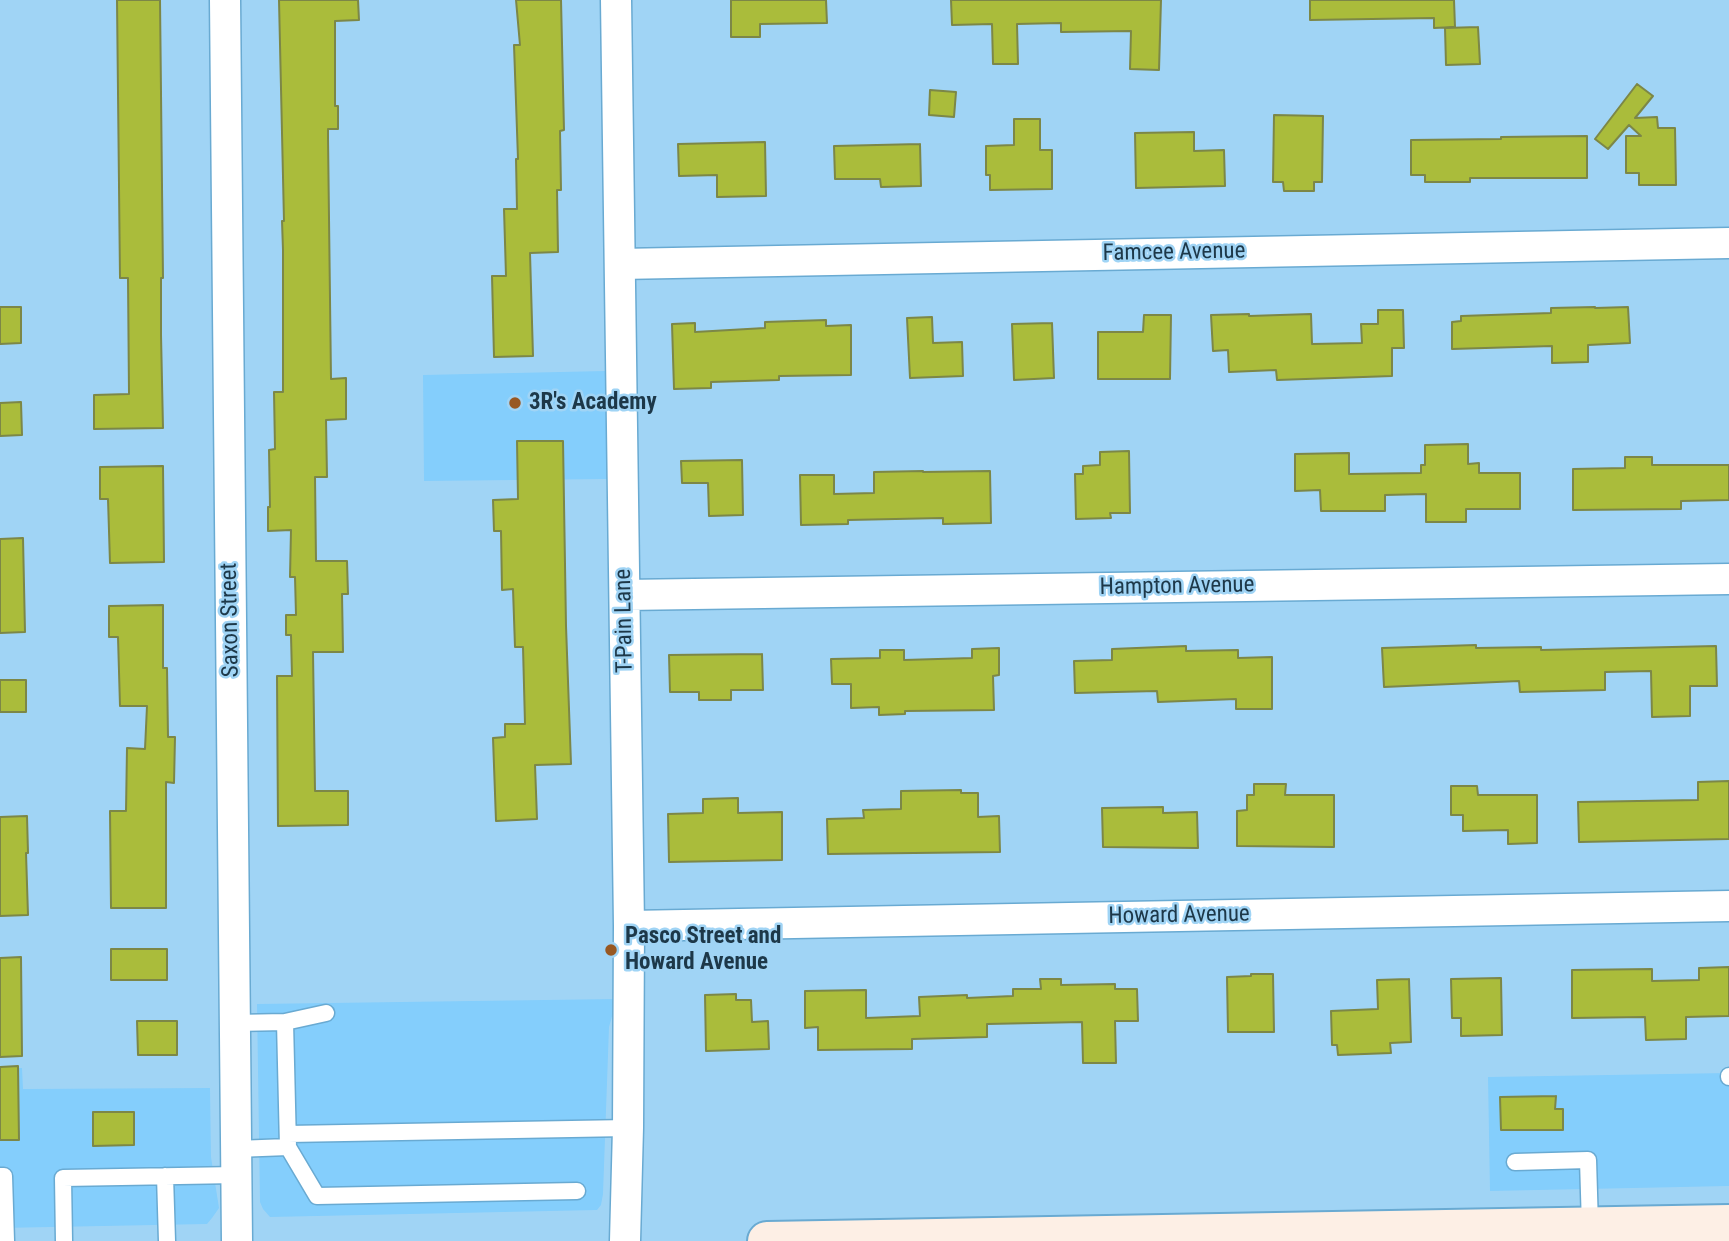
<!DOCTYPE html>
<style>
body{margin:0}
canvas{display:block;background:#a0d4f5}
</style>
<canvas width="1729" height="1241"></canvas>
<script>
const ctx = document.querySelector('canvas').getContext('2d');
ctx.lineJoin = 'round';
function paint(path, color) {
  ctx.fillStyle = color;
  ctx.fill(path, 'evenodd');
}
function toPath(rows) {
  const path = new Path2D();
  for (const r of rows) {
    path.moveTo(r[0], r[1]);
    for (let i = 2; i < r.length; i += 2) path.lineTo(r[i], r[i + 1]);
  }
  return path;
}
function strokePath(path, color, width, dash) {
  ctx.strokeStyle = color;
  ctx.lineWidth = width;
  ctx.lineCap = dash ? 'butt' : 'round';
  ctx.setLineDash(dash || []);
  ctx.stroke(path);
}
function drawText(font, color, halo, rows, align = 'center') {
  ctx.font = font + ' "Roboto Condensed",sans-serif';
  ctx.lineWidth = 5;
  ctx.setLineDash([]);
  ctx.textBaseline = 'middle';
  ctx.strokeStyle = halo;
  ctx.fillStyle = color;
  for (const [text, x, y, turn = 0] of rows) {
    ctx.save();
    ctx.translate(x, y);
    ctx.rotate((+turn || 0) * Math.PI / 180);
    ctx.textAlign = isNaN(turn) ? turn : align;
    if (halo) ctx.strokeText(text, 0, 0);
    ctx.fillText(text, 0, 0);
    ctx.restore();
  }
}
paint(toPath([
 [606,371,607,479,424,481,423,375],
 [617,999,609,1027,603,1194,601,1205,597,1210,270,1217,263,1209,260,1202,257,1004],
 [0,1068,22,1068,23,1089,210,1088,211,1157,219,1208,212,1218,207,1224,0,1228],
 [1729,1073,1729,1186,1490,1191,1488,1077]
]), '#84cefc');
const building = toPath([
 [117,0,160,0,163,278,161,278,161,335,163,428,94,429,94,395,129,394,128,278,120,278,117,0],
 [279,0,358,0,359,20,335,21,335,106,338,106,338,129,328,129,328,137,331,379,346,378,346,419,326,420,327,477,315,477,316,561,347,561,348,594,342,594,343,652,313,652,315,791,348,791,348,825,278,826,277,676,292,676,291,635,286,635,286,615,296,615,295,577,290,577,291,530,268,531,268,507,270,507,269,450,275,449,274,392,283,392,283,250,282,221,284,221,279,0],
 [516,0,561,0,564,130,560,131,561,190,557,190,558,252,530,253,533,356,494,357,492,276,506,276,504,209,517,209,516,159,518,159,514,45,520,45,516,0],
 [731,0,826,0,827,23,760,24,760,37,731,37,731,0],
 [951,0,1161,0,1159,70,1130,69,1131,31,1061,32,1061,23,1017,24,1018,64,993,64,992,24,952,25,951,0],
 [1310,0,1454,0,1455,27,1434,28,1434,18,1310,20,1310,0],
 [1478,27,1480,64,1446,65,1445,28,1478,27],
 [1637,84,1653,96,1635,118,1657,117,1658,128,1675,128,1676,185,1639,185,1639,173,1626,173,1626,136,1641,136,1629,125,1608,149,1595,139,1637,84],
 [930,90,956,92,954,117,929,115,930,90],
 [1274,115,1323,116,1322,182,1314,182,1314,191,1284,191,1283,182,1273,182,1274,115],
 [1014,119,1040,119,1040,150,1052,150,1052,189,990,190,990,175,986,175,986,146,1014,145,1014,119],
 [1194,132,1194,151,1224,150,1225,186,1136,188,1135,133,1194,132],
 [1587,136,1587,178,1470,178,1470,182,1425,182,1425,175,1411,175,1411,140,1501,139,1501,137,1587,136],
 [765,142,766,196,717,197,717,175,679,176,678,144,765,142],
 [920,144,921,186,881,187,880,179,835,179,834,146,920,144],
 [0,307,21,307,21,343,0,344,0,307],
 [1595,307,1595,308,1628,307,1630,343,1588,345,1588,362,1552,363,1552,346,1452,349,1452,322,1461,321,1461,316,1551,313,1551,308,1595,307],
 [1378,310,1403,310,1404,348,1392,348,1392,376,1277,380,1276,370,1229,372,1228,350,1213,351,1211,315,1249,314,1249,316,1311,314,1312,344,1362,343,1361,324,1378,324,1378,310],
 [1144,315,1171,315,1170,379,1098,379,1098,332,1143,332,1144,315],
 [932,317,933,343,962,342,963,376,910,378,907,318,932,317],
 [826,320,826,326,851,325,851,375,779,376,779,380,711,382,711,388,674,389,672,324,695,323,695,332,765,328,765,322,826,320],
 [1052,323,1054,378,1014,380,1012,324,1052,323],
 [21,402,22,435,0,436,0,403,21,402],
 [517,441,563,441,566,626,571,764,535,765,537,819,496,821,493,738,505,737,505,724,525,724,523,647,515,647,513,589,502,590,501,531,494,531,493,500,518,499,517,441],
 [1468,444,1468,464,1479,463,1479,473,1520,473,1520,509,1466,509,1466,522,1426,522,1426,494,1385,495,1385,511,1321,511,1320,490,1295,491,1295,454,1349,453,1349,474,1421,473,1421,465,1425,465,1425,445,1468,444],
 [1129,451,1130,513,1110,513,1111,518,1076,519,1075,474,1083,474,1083,466,1100,465,1100,452,1129,451],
 [1625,457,1652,457,1652,465,1729,465,1729,500,1681,501,1681,509,1573,510,1573,469,1625,468,1625,457],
 [742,460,743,515,709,516,708,483,682,483,681,461,742,460],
 [163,466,164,562,110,563,108,499,100,499,100,467,163,466],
 [923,471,923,472,990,471,991,523,943,524,943,518,848,520,848,524,801,525,800,475,834,475,834,494,874,493,874,472,923,471],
 [23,538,25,632,0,633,0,539,23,538],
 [163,605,163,668,167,668,168,737,175,737,174,783,166,782,166,908,111,908,110,811,126,811,127,748,145,749,147,706,120,706,118,637,109,637,109,606,163,605],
 [1476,645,1476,648,1541,647,1541,650,1716,646,1717,686,1690,686,1690,716,1652,717,1651,671,1605,672,1605,690,1520,692,1519,681,1384,687,1382,648,1476,645],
 [1186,646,1186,651,1238,650,1238,658,1272,657,1272,709,1236,709,1236,699,1158,702,1157,691,1075,693,1074,661,1112,660,1112,649,1186,646],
 [999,648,999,675,993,676,994,710,905,711,905,714,879,715,879,707,851,708,851,684,832,684,831,659,880,658,880,650,904,650,904,660,972,658,972,649,999,648],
 [762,654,763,690,731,690,731,700,699,700,699,692,670,692,669,655,762,654],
 [0,680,26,680,26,712,0,712,0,680],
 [1729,781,1729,839,1579,842,1578,802,1698,800,1698,782,1729,781],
 [1254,784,1286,784,1285,795,1334,795,1334,847,1237,846,1237,811,1247,810,1247,795,1254,795,1254,784],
 [1451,786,1477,786,1478,795,1537,795,1537,843,1508,844,1508,830,1463,831,1463,815,1451,815,1451,786],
 [961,790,961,793,978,793,978,817,999,816,1000,852,828,854,827,819,864,818,863,810,901,809,901,791,961,790],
 [738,798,738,813,782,812,782,860,669,862,668,814,703,813,703,799,738,798],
 [1163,807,1163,813,1197,812,1198,848,1103,847,1102,808,1163,807],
 [27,816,28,853,26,853,28,915,0,916,0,817,27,816],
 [111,949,167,949,167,980,111,980,111,949],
 [21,957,22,1056,0,1057,0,958,21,957],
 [1729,967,1729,1016,1686,1017,1686,1039,1646,1040,1645,1017,1572,1018,1572,970,1652,969,1652,981,1699,980,1699,968,1729,967],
 [1251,974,1273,974,1274,1032,1228,1032,1227,977,1251,976,1251,974],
 [1501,978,1502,1035,1461,1036,1461,1018,1452,1018,1451,979,1501,978],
 [1040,979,1061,979,1061,985,1115,984,1115,989,1137,989,1138,1021,1115,1021,1116,1063,1083,1063,1082,1022,987,1024,987,1037,912,1039,912,1049,818,1050,818,1027,805,1028,805,991,866,990,866,1018,920,1016,919,997,967,995,967,998,1013,996,1013,989,1041,989,1040,979],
 [1409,979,1411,1042,1390,1043,1391,1053,1338,1055,1337,1045,1332,1045,1331,1011,1378,1009,1377,980,1409,979],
 [736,994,736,1000,751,1000,752,1022,768,1021,769,1049,706,1051,705,995,736,994],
 [137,1021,177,1021,177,1055,138,1055,137,1021],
 [18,1066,19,1140,0,1140,0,1067,18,1066],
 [1556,1096,1555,1109,1563,1109,1563,1130,1501,1130,1500,1097,1556,1096],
 [93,1112,134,1112,134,1145,93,1146,93,1112]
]);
paint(building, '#aabc3b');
strokePath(building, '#7c8747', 2);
const service = toPath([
 [285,1022,288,1147,317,1196,577,1191],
 [235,1023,285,1022,326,1013],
 [1729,1076,1729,1077],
 [288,1134,628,1128],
 [236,1149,288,1147],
 [1515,1162,1588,1160,1590,1226],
 [0,1176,4,1176,6,1241],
 [165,1176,167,1241],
 [64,1241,63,1178,237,1175]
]);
const minor = toPath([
 [225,0,237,1241],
 [616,0,629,926,628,1128,625,1241],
 [620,264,1729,243],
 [625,595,1729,579],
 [629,926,1729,906]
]);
const secondary = toPath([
 [767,1241,1729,1224]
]);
strokePath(service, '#69aad2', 19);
strokePath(minor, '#69aad2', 33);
strokePath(secondary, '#69aad2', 42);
strokePath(service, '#fff', 16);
strokePath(minor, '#fff', 30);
strokePath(secondary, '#fdefe5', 38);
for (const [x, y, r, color] of [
 [515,403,7,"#985822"],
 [611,950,7,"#985822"]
]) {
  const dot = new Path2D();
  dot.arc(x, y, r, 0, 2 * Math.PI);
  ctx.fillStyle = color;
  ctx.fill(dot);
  strokePath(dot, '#a0d4f5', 2.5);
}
drawText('23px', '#1d3849', '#a0d4f5', [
 ["Famcee Avenue",1174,253,-1],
 ["Hampton Avenue",1177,587,-1],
 ["Saxon Street",231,620,-91],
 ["T-Pain Lane",625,621,-91],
 ["Howard Avenue",1179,916,-1]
]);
drawText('bold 23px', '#1d3849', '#a0d4f5', [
 ["3R's Academy",529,403],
 ["Pasco Street and",625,937],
 ["Howard Avenue",625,963]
], 'left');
</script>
